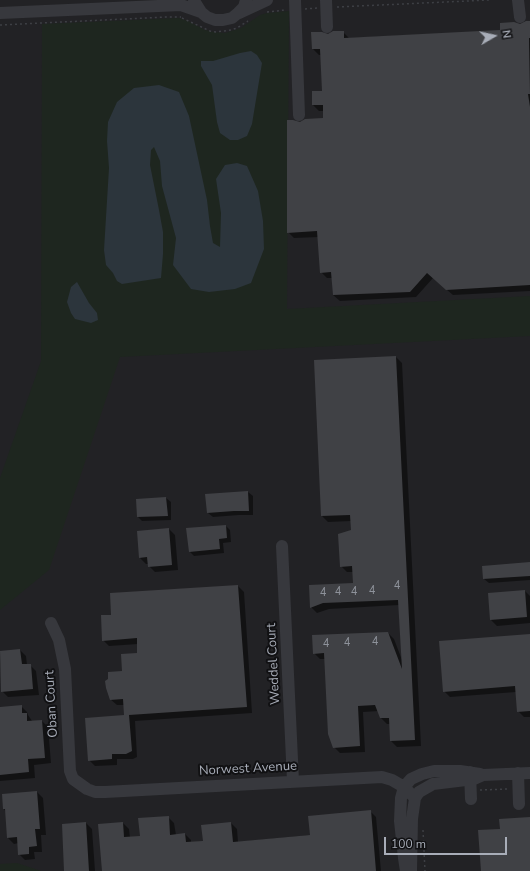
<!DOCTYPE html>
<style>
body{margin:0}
#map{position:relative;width:530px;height:871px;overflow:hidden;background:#161618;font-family:"Nunito Sans",sans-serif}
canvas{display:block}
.north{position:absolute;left:474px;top:16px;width:40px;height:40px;-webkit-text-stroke:3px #111113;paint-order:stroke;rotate:81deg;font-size:11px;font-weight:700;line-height:16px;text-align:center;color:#a8adb8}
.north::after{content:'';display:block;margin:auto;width:14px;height:18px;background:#a8adb8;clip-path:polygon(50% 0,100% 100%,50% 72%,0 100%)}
.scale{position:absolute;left:384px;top:837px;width:123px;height:18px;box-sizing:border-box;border:2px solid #a8adb8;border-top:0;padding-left:5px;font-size:12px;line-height:14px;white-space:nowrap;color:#a8adb8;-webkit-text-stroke:3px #111113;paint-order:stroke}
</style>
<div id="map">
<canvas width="530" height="871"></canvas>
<div class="north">N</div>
<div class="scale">100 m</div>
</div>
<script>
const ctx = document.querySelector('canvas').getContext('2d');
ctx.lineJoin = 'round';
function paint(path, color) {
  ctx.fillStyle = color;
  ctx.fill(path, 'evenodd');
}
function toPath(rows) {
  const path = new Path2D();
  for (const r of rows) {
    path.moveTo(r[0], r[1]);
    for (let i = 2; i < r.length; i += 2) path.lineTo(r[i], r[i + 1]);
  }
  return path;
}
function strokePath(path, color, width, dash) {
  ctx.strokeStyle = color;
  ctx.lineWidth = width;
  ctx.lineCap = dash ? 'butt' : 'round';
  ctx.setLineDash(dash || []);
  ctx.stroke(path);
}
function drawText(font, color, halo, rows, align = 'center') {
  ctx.font = font + ' "Nunito Sans",sans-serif';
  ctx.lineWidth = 4;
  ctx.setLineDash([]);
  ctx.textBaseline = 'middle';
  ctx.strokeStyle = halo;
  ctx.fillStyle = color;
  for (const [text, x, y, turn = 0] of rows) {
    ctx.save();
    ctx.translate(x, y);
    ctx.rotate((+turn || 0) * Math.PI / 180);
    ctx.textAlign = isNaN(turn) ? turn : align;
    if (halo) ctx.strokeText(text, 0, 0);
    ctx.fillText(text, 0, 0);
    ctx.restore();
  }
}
paint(toPath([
 [0,0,530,0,530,871,0,871]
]), '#222225');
paint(toPath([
 [289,11,287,309,530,296,530,336,120,357,49,570,0,610,0,478,41,361,42,24,179,18,188,21,205,30,214,32,225,33,241,28,260,15,267,13],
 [17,863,41,871,0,871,0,864]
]), '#1e261f');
paint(toPath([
 [251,51,257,55,262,63,252,124,247,136,238,140,230,140,220,133,217,122,212,85,201,66,201,61,213,61,240,53],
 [159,85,179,92,189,116,207,200,210,226,213,243,220,247,221,213,216,179,225,165,237,163,247,166,258,191,263,221,264,249,251,283,235,289,209,292,191,289,173,265,176,238,162,186,160,161,154,147,151,150,150,165,159,210,163,232,163,254,161,278,122,284,117,281,113,273,106,265,104,250,109,168,107,141,108,122,117,102,134,88],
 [77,282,89,303,97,313,98,320,91,323,75,319,71,313,67,302,71,287]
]), '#2c353c');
paint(toPath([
 [530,22,530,291,453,295,433,278,416,297,340,301,333,295,333,278,327,278,321,272,319,237,294,238,288,232,300,124,324,119,324,111,319,111,313,105,323,92,321,55,319,55,313,49,328,36,343,32,349,38,501,31],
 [396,357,402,363,421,746,397,747,391,741,390,724,387,724,381,718,379,711,363,712,365,752,340,753,334,747,325,659,320,659,314,653,388,633,394,639,402,660,399,605,329,609,317,613,311,607,354,584,354,572,347,572,341,566,352,530,351,521,328,522,322,516],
 [248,492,253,496,253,515,239,515,213,517,208,513,206,495],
 [166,498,171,502,171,520,142,521,138,517],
 [226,526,230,530,231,542,223,543,224,553,194,556,190,552],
 [169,529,175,535,178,570,155,572,149,566,148,564,146,564,140,558],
 [530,563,530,580,489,583,484,579,483,567],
 [238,586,244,592,252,713,135,721,137,757,133,759,117,759,117,765,95,766,89,760,125,716,125,705,117,705,110,699,123,672,139,654,138,644,109,646,103,640,112,616],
 [525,591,530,596,530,623,497,626,491,620,489,594],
 [530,635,530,717,524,717,518,711,516,692,450,697,444,691],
 [20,650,26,656,27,665,30,665,36,671,39,695,8,697,2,691,0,652],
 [21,706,27,712,28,715,32,721,42,721,48,727,51,763,34,765,35,778,0,781,0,708],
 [37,792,43,798,46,835,41,835,42,852,34,852,35,859,25,860,19,854,19,843,14,844,8,838,6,812,4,809],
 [370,811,376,817,381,871,103,871,123,823,129,829,130,838,141,837,168,817,174,823,176,835,185,834,191,840,191,843,204,842,231,823,237,829,238,842,311,835],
 [86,823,92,829,95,871,65,871]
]), '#0007');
paint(toPath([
 [526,21,530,21,530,38,529,38,530,94,528,94,530,107,530,285,446,290,427,273,410,292,333,295,331,272,320,273,317,231,287,233,287,120,293,120,300,122,305,119,323,118,323,105,312,105,312,91,322,91,320,49,312,49,311,32,322,32,328,34,333,31,344,31,344,38,500,30,500,23,514,22,520,24],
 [396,356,415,740,390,741,389,718,380,718,375,705,358,706,360,746,333,748,328,734,324,653,313,654,312,635,388,632,402,669,398,600,323,603,310,608,309,585,353,583,352,566,340,567,338,534,351,530,350,515,321,516,314,360],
 [248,491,249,511,234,511,207,513,205,494],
 [166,497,168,516,137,517,136,499],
 [226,525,227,538,219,539,220,549,189,552,186,528],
 [169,528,172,565,148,567,147,557,139,558,137,531],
 [530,562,530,576,483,579,482,566],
 [238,585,247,707,129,715,132,751,126,754,112,754,112,759,88,761,85,718,124,715,123,699,110,700,106,688,105,681,108,679,108,672,122,671,121,654,137,653,137,638,102,641,101,615,111,615,110,593],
 [525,590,527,617,490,620,488,593],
 [530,634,530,711,517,712,515,686,443,692,439,641],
 [20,649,22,664,31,664,33,689,1,692,0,651],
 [22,705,22,713,27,713,27,721,42,720,45,758,28,759,29,772,0,775,0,707],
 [37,791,40,829,35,829,37,846,29,847,29,854,18,855,17,837,7,838,5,809,3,809,2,794],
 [371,810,376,871,102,871,98,824,123,822,124,837,140,836,138,818,169,816,170,835,185,833,186,842,203,841,201,825,231,822,233,842,310,835,308,816],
 [530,817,530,871,481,871,478,830,500,829,499,819],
 [86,822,89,871,64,871,62,824]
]), '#404145');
strokePath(toPath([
 [337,7,489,0],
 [305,9,317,8],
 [267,12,285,10],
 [182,18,210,31,216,32,231,30,237,28,248,21],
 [0,25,166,17,181,17],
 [480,790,508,789],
 [423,830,425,871]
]), '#3d3f44', 1.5, [2, 3]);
strokePath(toPath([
 [194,0,196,4,201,12,207,17,215,20,223,20,232,18,238,13,244,7,246,0],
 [295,0,299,115],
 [326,0,327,27],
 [518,0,520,17],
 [0,13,181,5,201,12],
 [239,13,267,0],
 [282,546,293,781],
 [51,623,59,640,65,669,70,771,73,779,87,789,95,792,105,792,382,777,392,780,404,787,415,798],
 [470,772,471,799],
 [518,773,519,804],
 [406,871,404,858,400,821,401,798,404,787,411,779,422,774,434,771,460,771,480,774],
 [411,871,412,819,415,798,419,792,433,784,474,779,483,775,530,773]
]), '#37383d', 12);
drawText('11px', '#8e929b', null, [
 ["4",397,586],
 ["4",372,591],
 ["4",338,592],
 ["4",354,592],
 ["4",323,593],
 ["4",375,642],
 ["4",347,643],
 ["4",326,644]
]);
drawText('13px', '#a8adb8', '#111113', [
 ["Weddel Court",274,664,-93],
 ["Oban Court",52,704,-93],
 ["Norwest Avenue",248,769,-3]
]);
</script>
